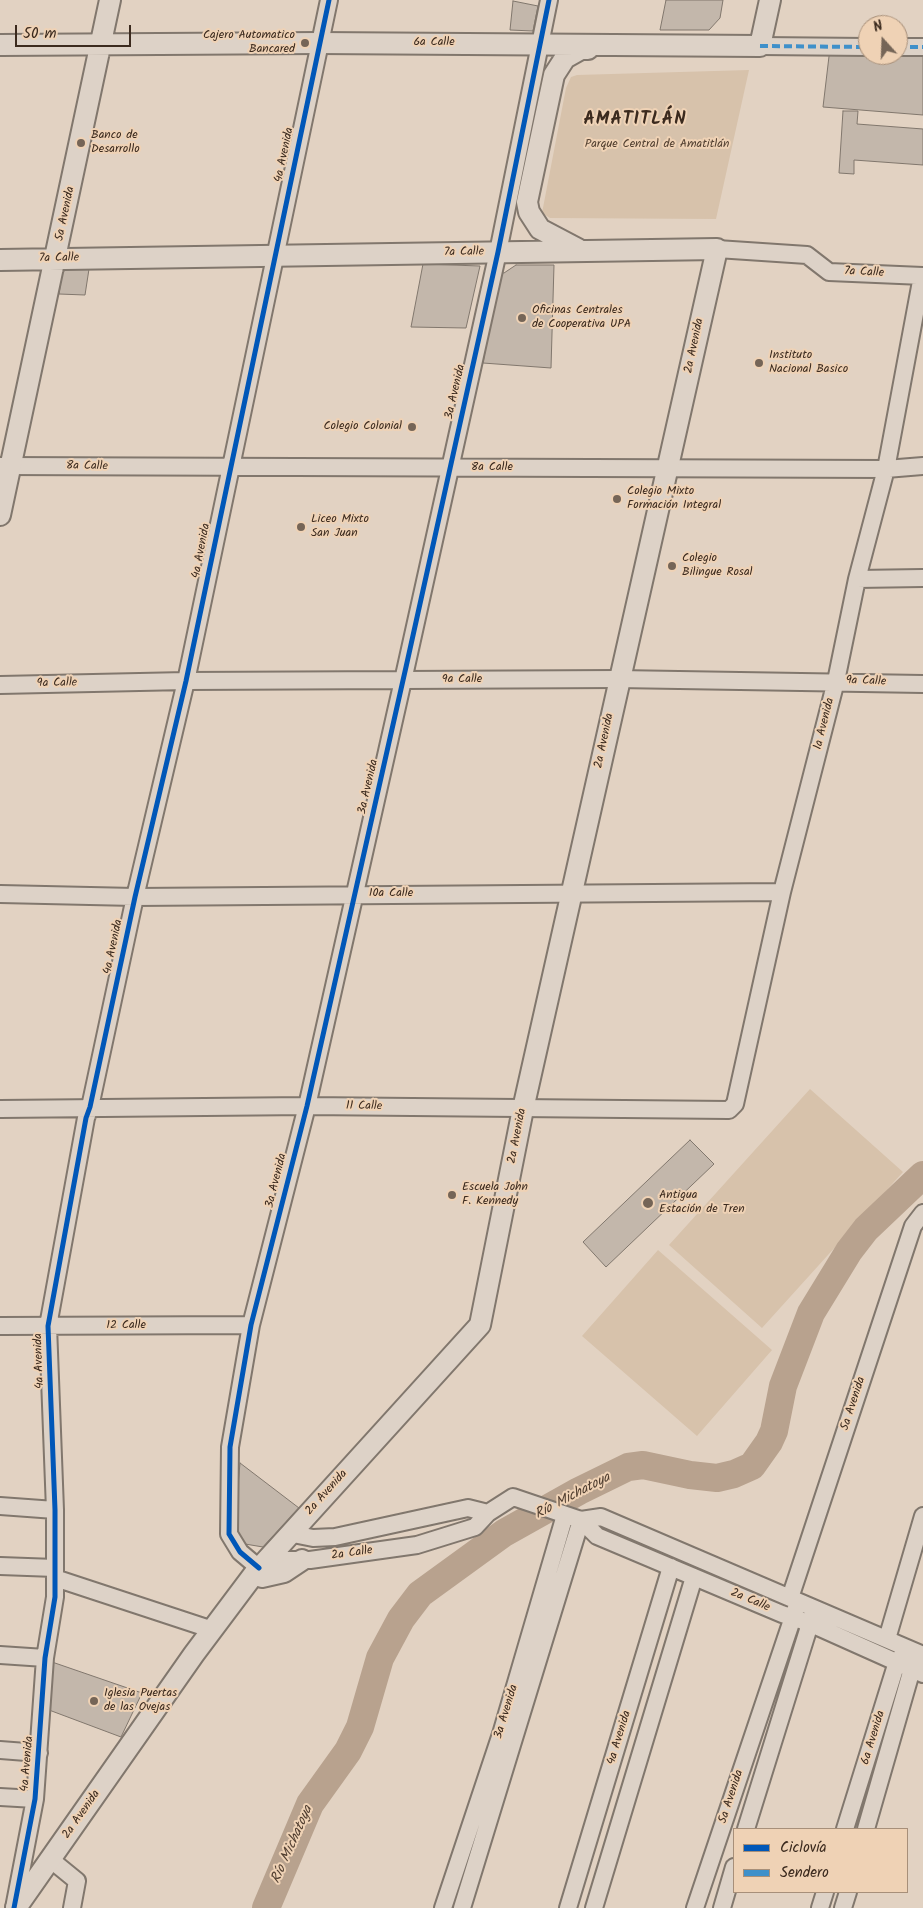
<!DOCTYPE html>
<meta charset="utf-8">
<style>
body{margin:0}
#map{position:relative;width:923px;height:1908px;overflow:hidden;background:#e2d2c2;font-family:Kalam,sans-serif}
canvas{display:block}
.legend{position:absolute;left:733px;top:1828px;width:175px;height:65px;box-sizing:border-box;background:#efd2b5;border:1px solid #a78f79;margin:0;padding:6px 9px;list-style:none;font-size:15px;color:#3b2a1e}
.legend li{display:flex;align-items:center;gap:10px;height:25px}
.legend b{width:25px;border:1px solid #a78f79}
.north{position:absolute;left:858px;top:15px;width:50px;height:50px;box-sizing:border-box;background:#efd2b5;border:1px solid #a78f79;border-radius:50%;rotate:340deg;font-size:14px;font-weight:700;line-height:20px;text-align:center;color:#3b2a1e}
.north::after{content:'';display:block;margin:auto;width:18px;height:22px;background:#756557;clip-path:polygon(50% 0,100% 100%,50% 72%,0 100%)}
.scale{position:absolute;left:15px;top:25px;width:116px;height:22px;box-sizing:border-box;border:2px solid #3b2a1e;border-top:0;padding-left:6px;font-size:15px;line-height:18px;white-space:nowrap;color:#3b2a1e;-webkit-text-stroke:4px #efd2b5;paint-order:stroke}
</style>
<div id="map">
<canvas width="923" height="1908"></canvas>
<ul class="legend">
<li><b style="height:6px;background:#0057b8"></b>Ciclovía</li>
<li><b style="height:6px;background:#3e90ca"></b>Sendero</li>
</ul>
<div class="north">N</div>
<div class="scale">50 m</div>
</div>
<script>
const ctx = document.querySelector('canvas').getContext('2d');
ctx.lineJoin = 'round';
function paint(path, color) {
  ctx.fillStyle = color;
  ctx.fill(path, 'evenodd');
}
function toPath(rows) {
  const path = new Path2D();
  for (const r of rows) {
    path.moveTo(r[0], r[1]);
    for (let i = 2; i < r.length; i += 2) path.lineTo(r[i], r[i + 1]);
  }
  return path;
}
function strokePath(path, color, width, dash) {
  ctx.strokeStyle = color;
  ctx.lineWidth = width;
  ctx.lineCap = dash ? 'butt' : 'round';
  ctx.setLineDash(dash || []);
  ctx.stroke(path);
}
function drawText(font, color, halo, rows, align = 'center') {
  ctx.font = font + ' Kalam,sans-serif';
  ctx.lineWidth = 4;
  ctx.setLineDash([]);
  ctx.textBaseline = 'middle';
  ctx.strokeStyle = halo;
  ctx.fillStyle = color;
  for (const [text, x, y, turn = 0] of rows) {
    ctx.save();
    ctx.translate(x, y);
    ctx.rotate((+turn || 0) * Math.PI / 180);
    ctx.textAlign = isNaN(turn) ? turn : align;
    if (halo) ctx.strokeText(text, 0, 0);
    ctx.fillText(text, 0, 0);
    ctx.restore();
  }
}
paint(toPath([
 [749,70,716,219,550,218,542,213,566,88,571,77,577,75],
 [810,1089,903,1172,762,1328,669,1245],
 [658,1250,772,1350,697,1436,582,1336]
]), '#d7c2ab');
strokePath(toPath([
 [266,1908,310,1804,348,1751,360,1727,380,1658,401,1619,420,1594,504,1533,579,1491,628,1467,643,1465,690,1475,717,1478,734,1474,752,1466,769,1442,774,1431,783,1386,811,1313,849,1251,866,1229,923,1175]
]), '#b8a28e', 28);
const building = toPath([
 [666,0,723,0,720,18,709,30,660,30,666,0],
 [513,1,538,6,533,31,510,30,513,1],
 [830,48,868,55,923,54,923,115,823,107,830,48],
 [843,111,858,111,857,124,923,129,923,165,854,160,854,174,839,173,843,111],
 [423,264,480,266,466,328,411,327,423,264],
 [516,265,554,265,551,368,483,363,499,272,504,273,516,265],
 [68,268,89,269,85,295,59,294,62,273,68,268],
 [690,1140,714,1164,606,1267,583,1242,690,1140],
 [240,1463,299,1508,263,1547,245,1544,234,1528,240,1463],
 [52,1662,142,1693,121,1737,49,1710,52,1662]
]);
paint(building, '#c3b7ab');
strokePath(building, '#81776d', 1);
const minor = toPath([
 [760,46,868,47],
 [898,47,923,47],
 [717,249,807,255,829,272,923,276],
 [0,466,886,469,923,466],
 [857,579,923,578],
 [0,685,186,681,618,679,923,684],
 [0,894,135,897,782,892],
 [0,1109,307,1106,729,1110,735,1104,782,892,836,681,857,579,886,469,922,276],
 [0,1326,251,1325],
 [0,1506,55,1510],
 [581,1520,601,1517,923,1655],
 [292,1531,298,1535,313,1538,335,1537,468,1508,488,1513],
 [267,1558,275,1560,310,1560,417,1545,475,1527,488,1513,513,1497,581,1520,597,1536,782,1614,809,1623,923,1674],
 [0,1566,55,1568],
 [259,1568,240,1552,229,1534,230,1447,251,1325,307,1106,406,667,498,252,549,0],
 [55,1578,213,1630],
 [790,1598,913,1226,923,1213],
 [887,1639,923,1516],
 [0,1655,45,1658],
 [0,1750,39,1753],
 [0,1797,35,1799],
 [746,1829,813,1614],
 [845,1829,897,1662,903,1654],
 [866,1829,912,1669,916,1662],
 [50,1859,77,1881,72,1908],
 [14,1908,35,1799,45,1658,55,1597,55,1510,48,1326,86,1118,90,1107,135,897,186,681,329,0],
 [443,1908,501,1734,565,1515],
 [462,1908,581,1520],
 [568,1908,671,1567],
 [594,1908,694,1577],
 [695,1908,796,1608],
 [722,1908,734,1867],
 [820,1908,825,1892],
 [843,1908,848,1892]
]);
const major = toPath([
 [0,45,319,43,760,46,770,0],
 [578,249,540,229,529,212,527,202,554,75,565,58,581,49,588,49],
 [0,260,717,249,523,1109,480,1325,254,1574,194,1654,16,1908],
 [0,515,110,0],
 [254,1574,262,1577,284,1572,302,1560]
]);
strokePath(minor, '#81776d', 20);
strokePath(major, '#81776d', 24);
strokePath(minor, '#ddd2c7', 16);
strokePath(major, '#ddd2c7', 20);
strokePath(toPath([
 [760,46,868,47],
 [898,47,923,47]
]), '#3e90ca', 4, [8, 4]);
strokePath(toPath([
 [259,1568,240,1552,229,1534,230,1447,251,1325,307,1106,406,667,498,252,549,0],
 [14,1908,35,1799,45,1658,55,1597,55,1510,48,1326,86,1118,90,1107,135,897,186,681,329,0]
]), '#0057b8', 5);
for (const [x, y, r, color] of [
 [305,43,5,"#756557"],
 [81,143,5,"#756557"],
 [522,318,5,"#756557"],
 [759,363,5,"#756557"],
 [412,427,5,"#756557"],
 [617,499,5,"#756557"],
 [301,527,5,"#756557"],
 [672,566,5,"#756557"],
 [452,1195,5,"#756557"],
 [648,1203,6,"#756557"],
 [94,1701,5,"#756557"]
]) {
  const dot = new Path2D();
  dot.arc(x, y, r, 0, 2 * Math.PI);
  ctx.fillStyle = color;
  ctx.fill(dot);
  strokePath(dot, '#efd2b5', 2);
}
drawText('12px', '#3b2a1e', '#efd2b5', [
 ["Cajero Automatico",295,36,"right"],
 ["Bancared",295,50,"right"],
 ["Banco de",91,136],
 ["Desarrollo",91,150],
 ["Oficinas Centrales",532,311],
 ["de Cooperativa UPA",532,325],
 ["Instituto",769,356],
 ["Nacional Basico",769,370],
 ["Colegio Colonial",402,427,"right"],
 ["Colegio Mixto",627,492],
 ["Formación Integral",627,506],
 ["Liceo Mixto",311,520],
 ["San Juan",311,534],
 ["Colegio",682,559],
 ["Bilingue Rosal",682,573],
 ["Escuela John",462,1188],
 ["F. Kennedy",462,1202],
 ["Antigua",659,1196],
 ["Estación de Tren",659,1210],
 ["Iglesia Puertas",104,1694],
 ["de las Ovejas",104,1708]
], 'left');
drawText('12px', '#3b2a1e', '#efd2b5', [
 ["6a Calle",434,43],
 ["4a Avenida",285,155,-78],
 ["5a Avenida",66,214,-78],
 ["7a Calle",464,253,-1],
 ["7a Calle",59,259,-1],
 ["7a Calle",864,273,3],
 ["2a Avenida",695,346,-78],
 ["3a Avenida",456,392,-77],
 ["8a Calle",87,467,1],
 ["8a Calle",492,468],
 ["4a Avenida",202,551,-79],
 ["9a Calle",462,680],
 ["9a Calle",866,682,2],
 ["9a Calle",57,684,-1],
 ["1a Avenida",825,724,-76],
 ["2a Avenida",605,741,-78],
 ["3a Avenida",369,787,-77],
 ["10a Calle",391,894],
 ["4a Avenida",114,947,-78],
 ["11 Calle",364,1107,1],
 ["2a Avenida",518,1136,-79],
 ["3a Avenida",277,1181,-76],
 ["12 Calle",126,1326],
 ["4a Avenida",40,1361,-92],
 ["5a Avenida",854,1404,-72],
 ["2a Avenida",327,1493,-48],
 ["2a Calle",352,1554,-8],
 ["2a Calle",750,1601,23],
 ["3a Avenida",507,1712,-73],
 ["4a Avenida",620,1738,-73],
 ["6a Avenida",874,1738,-73],
 ["4a Avenida",28,1764,-85],
 ["5a Avenida",732,1797,-72],
 ["2a Avenida",82,1815,-55]
]);
drawText('12px', '#513f30', '#efd2b5', [
 ["Parque Central de Amatitlán",657,145]
]);
drawText('italic 14px', '#503e30', '#efd2b5', [
 ["Río Michatoya",573,1497,-28],
 ["Río Michatoya",293,1845,-66]
]);
ctx.letterSpacing = '1px';
drawText('bold 18px', '#3b2a1e', '#efd2b5', [
 ["AMATITLÁN",635,121]
]);
ctx.letterSpacing = '0px';
</script>
